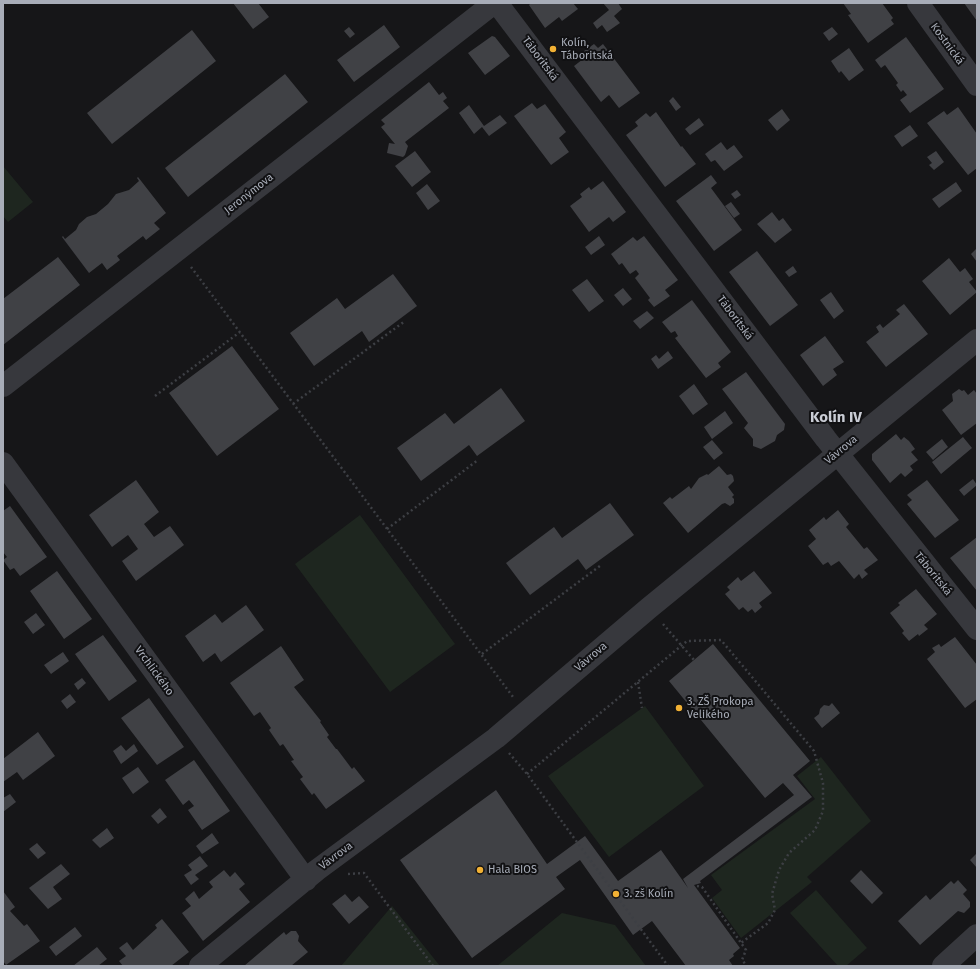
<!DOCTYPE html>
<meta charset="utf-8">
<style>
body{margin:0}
#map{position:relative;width:980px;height:969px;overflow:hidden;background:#161618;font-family:"Fira Sans",sans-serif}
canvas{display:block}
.frame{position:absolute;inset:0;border:4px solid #a8adb8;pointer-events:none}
</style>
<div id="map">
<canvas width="980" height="969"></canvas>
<div class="frame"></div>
</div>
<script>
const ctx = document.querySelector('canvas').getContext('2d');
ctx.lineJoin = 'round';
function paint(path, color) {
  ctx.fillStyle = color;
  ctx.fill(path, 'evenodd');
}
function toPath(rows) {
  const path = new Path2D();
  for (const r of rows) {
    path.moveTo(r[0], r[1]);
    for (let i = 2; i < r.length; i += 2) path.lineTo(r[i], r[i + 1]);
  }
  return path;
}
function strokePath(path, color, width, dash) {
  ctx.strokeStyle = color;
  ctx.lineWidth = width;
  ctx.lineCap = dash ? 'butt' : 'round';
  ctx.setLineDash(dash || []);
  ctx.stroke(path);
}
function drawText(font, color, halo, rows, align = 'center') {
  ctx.font = font + ' "Fira Sans",sans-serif';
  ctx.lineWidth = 4;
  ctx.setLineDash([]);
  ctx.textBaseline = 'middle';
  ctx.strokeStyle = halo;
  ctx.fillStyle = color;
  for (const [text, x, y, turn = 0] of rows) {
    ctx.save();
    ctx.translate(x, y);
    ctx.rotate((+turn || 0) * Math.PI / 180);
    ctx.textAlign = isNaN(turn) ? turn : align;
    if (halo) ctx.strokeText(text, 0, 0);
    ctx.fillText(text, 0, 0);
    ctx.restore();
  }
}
paint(toPath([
 [3,166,33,202,8,222,3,216],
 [360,515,455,644,390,692,295,564],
 [645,706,704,786,609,857,548,776],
 [821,757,871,821,807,877,812,882,741,938,712,898,722,890,711,875,815,799,797,776],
 [816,890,867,948,846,966,838,966,790,913],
 [392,906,440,966,341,966],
 [562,913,615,925,646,966,497,966]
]), '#1e261f');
paint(toPath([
 [233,3,258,3,269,17,253,29],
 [531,3,573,3,578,9,562,21,559,17,545,28,529,5],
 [603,3,618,3,622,9,614,16,620,23,607,32,602,25,597,29,593,23,609,10],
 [843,3,882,3,893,18,891,20,894,24,868,43,848,15,851,14],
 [964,3,977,3,977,21],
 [384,25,400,47,354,82,337,60],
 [349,27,355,34,350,38,344,31],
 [832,27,838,34,829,41,823,33],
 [192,30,216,61,112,144,87,113],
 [492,36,495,37,510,56,485,75,468,53],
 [906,37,944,89,910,113,900,100,907,95,903,90,901,92,896,85,898,83,885,65,881,68,875,60],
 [594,44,598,48,603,44,640,93,619,108,609,95,601,102,574,66,587,56,584,51],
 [849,48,864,70,849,81,841,71,839,73,831,61],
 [285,74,308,102,188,197,165,168],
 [429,82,439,95,443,92,447,98,443,101,449,108,405,142,408,146,405,155,403,157,387,153,389,143,395,144,381,127,385,124,381,120],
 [673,97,681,107,676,111,669,101],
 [532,103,537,109,545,104,566,132,559,138,569,152,551,165,514,116],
 [469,105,484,126,500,115,507,123,489,136,482,127,474,134,459,113],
 [958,107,977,134,977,168,968,175,927,123,944,111,947,115],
 [782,109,790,120,777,131,768,120],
 [656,112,681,147,682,146,696,164,665,187,626,135,638,126,635,122,646,113,650,117],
 [699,118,704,125,690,135,685,129],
 [910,125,918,136,902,147,894,136],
 [721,142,727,150,734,145,743,157,724,171,715,160,711,162,705,154],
 [415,151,431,172,412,187,395,166],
 [936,151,944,162,934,170,929,165,932,163,927,157],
 [711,175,717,183,711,188,742,230,714,251,676,201],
 [138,177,166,213,154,223,160,229,146,240,143,236,117,256,120,260,107,270,102,263,89,273,62,237,63,236,65,239,76,230,79,224,87,217,96,214,108,204,116,194,129,190,139,181,137,178],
 [603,181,626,212,613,222,609,217,589,232,570,206,582,197,580,194,589,187,591,190],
 [956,182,962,191,939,208,932,199],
 [427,184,440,201,428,210,416,193],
 [737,190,741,195,735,199,731,194],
 [731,202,740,214,734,218,725,206],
 [772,212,779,221,783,218,792,230,775,243,757,224],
 [599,236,605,245,591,255,585,247],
 [644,236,678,280,665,290,670,296,654,307,648,300,650,298,635,278,639,274,636,270,630,274,622,263,619,265,611,254,633,237,637,241],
 [977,248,977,262,971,254],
 [757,251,798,305,770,326,729,272],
 [58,257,80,285,3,345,3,299],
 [949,258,960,272,965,268,973,279,969,282,977,292,950,315,922,281],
 [793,266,797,272,789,277,785,272],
 [393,274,417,306,369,342,362,331,314,366,290,333,337,298,345,309],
 [587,279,604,301,589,312,572,290],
 [623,288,632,299,623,306,614,295],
 [831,292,844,311,834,319,820,300],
 [692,300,731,352,718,363,721,367,706,378,675,338,678,336,675,331,671,333,662,322],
 [904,304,928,334,886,367,866,342,879,332,876,327,880,324,883,328,900,314,896,310],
 [647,311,654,318,640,329,633,321],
 [825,336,844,362,833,369,837,375,823,386,800,355],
 [232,346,279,409,217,456,169,393],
 [668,351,673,358,658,369,651,359,656,355,659,359],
 [746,372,785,424,784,430,777,435,775,441,761,449,753,446,753,439,744,428,748,423,722,389],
 [694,384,708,404,693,415,679,396],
 [501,388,525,421,477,456,469,445,421,481,397,448,445,413,454,424],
 [959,389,962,391,964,390,968,395,974,390,977,394,977,423,961,435,942,410,953,401,952,394],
 [725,411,733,423,712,439,704,427],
 [896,434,901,440,904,437,909,441,915,449,911,452,918,460,910,466,913,470,905,477,901,473,890,483,872,460,872,454],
 [963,437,972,448,941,474,932,462],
 [942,439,948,447,933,460,926,452],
 [712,440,723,453,714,460,703,447],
 [719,466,727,475,731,474,733,476,734,481,728,487,734,495,732,497,734,499,734,503,730,506,725,503,722,504,688,533,663,503,670,497,672,499,689,486,691,489,699,478,707,474,708,475],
 [973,479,977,485,964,496,959,490],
 [136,480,159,512,144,524,154,537,170,526,184,545,136,581,122,561,138,549,128,535,112,547,89,515],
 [927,480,959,520,935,538,907,504,912,500,907,495],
 [610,503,634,535,586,570,578,559,530,595,506,563,554,527,562,538],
 [10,506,47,557,20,576,14,568,10,570,3,560,7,557,3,552,3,511],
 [838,510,849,524,846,527,864,549,867,547,878,560,864,570,868,574,862,579,859,574,854,579,839,561,831,566,828,562,823,565,808,546,816,539,809,530,824,517,826,520],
 [977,537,977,591,950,558],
 [57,571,92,619,64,639,30,591],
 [754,571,772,593,759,603,762,607,755,613,752,609,748,612,743,607,739,610,725,594,730,590,727,587,738,577,741,581],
 [916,589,937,614,924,625,928,629,919,636,918,634,909,641,902,633,904,631,890,613,900,605,898,603],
 [246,605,264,630,221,662,215,653,203,662,185,636,215,614,222,623],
 [36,613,45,625,33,634,24,622],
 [103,635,137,681,109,701,75,654],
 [955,637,977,665,977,699,965,708,927,659,935,652,932,648,939,644,941,647],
 [713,644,810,761,793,775,812,797,700,881,701,883,694,885,740,948,733,954,734,956,729,960,733,966,686,966,652,921,633,935,580,860,556,877,565,889,472,958,400,860,496,790,547,864,585,836,618,881,661,850,688,888,683,879,794,795,783,783,765,798,669,681],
 [281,646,304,680,294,687,321,721,320,722,329,735,327,737,336,749,337,749,352,769,354,767,365,781,326,809,314,793,312,795,300,779,303,777,291,761,294,760,283,744,280,746,269,730,271,728,260,712,254,716,230,683],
 [63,652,69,661,51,674,44,665],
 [82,678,86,683,78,690,74,684],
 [70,694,76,702,67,709,61,701],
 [149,698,184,747,157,765,121,718],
 [832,703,840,713,822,728,814,718,819,714,820,709,824,705,829,706],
 [38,732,55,756,23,780,17,772,3,782,3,759],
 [134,744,138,751,121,764,113,751,121,745,126,751],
 [194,760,230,811,202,830,188,810,194,806,189,800,183,805,165,780],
 [138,767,149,782,133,794,122,778],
 [10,794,16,802,3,812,3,798],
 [160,808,167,817,158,824,151,816],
 [107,828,114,838,100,848,92,840],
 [212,833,219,843,202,854,196,846],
 [37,843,46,853,38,859,29,849],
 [977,853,977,868,970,860],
 [200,856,208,866,195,875,199,879,191,885,184,875,192,870,188,865],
 [61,864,70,874,53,887,62,899,48,909,29,888],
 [224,870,230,877,235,872,245,884,239,889,250,902,203,941,182,913,191,906,185,899,194,891,199,899,213,887,209,882],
 [861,870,883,893,872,904,850,881],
 [958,880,967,890,963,894,970,902,970,907,964,913,958,911,920,945,898,921,926,895,930,900,951,881,954,884],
 [3,891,15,907,10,911,24,926,27,924,40,941,6,965,3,961],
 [345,894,352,902,359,896,369,907,349,924,332,904],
 [162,919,189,952,171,966,123,966,119,961,126,956,119,948,127,942,133,950,157,928,155,925],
 [75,927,82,936,56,956,49,947],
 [291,931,296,931,299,936,298,941,308,952,291,966,244,966,284,932,286,935],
 [97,947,107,959,98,966,73,966]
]), '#404145');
strokePath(toPath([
 [191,267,513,697],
 [155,396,240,332],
 [293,404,405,321],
 [387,529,478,460],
 [663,624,694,660],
 [482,654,600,566],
 [638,682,642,708],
 [509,753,527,774,668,966],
 [527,774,687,641,721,640,814,751,823,783,823,811,815,830,789,853,779,870,772,894,775,910,768,923,741,943],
 [348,874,364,873,433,966],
 [697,886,702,887,746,950,742,960,747,966]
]), '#3d3f44', 2.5, [2, 3]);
strokePath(toPath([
 [497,3,826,439,977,629],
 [918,3,977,85],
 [3,386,494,3],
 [3,463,306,880],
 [200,966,317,870,496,738,649,608,977,340],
 [943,966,977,935]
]), '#37383d', 22);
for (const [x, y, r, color] of [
 [553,49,4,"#f2b134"],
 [679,708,4,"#f2b134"],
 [480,870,4,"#f2b134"],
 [616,894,4,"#f2b134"]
]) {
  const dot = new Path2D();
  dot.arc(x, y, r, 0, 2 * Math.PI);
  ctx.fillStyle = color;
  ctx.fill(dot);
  strokePath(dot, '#111113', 1.5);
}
drawText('11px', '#a8adb8', '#111113', [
 ["Kolín,",561,43],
 ["Táboritská",561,56],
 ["3. ZŠ Prokopa",687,702],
 ["Velikého",687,715],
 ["Hala BIOS",488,870],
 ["3. zš Kolín",624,894]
], 'left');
drawText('11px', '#a8adb8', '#111113', [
 ["Kostnická",947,44,54],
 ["Táboritská",540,59,53],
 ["Jeronýmova",249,194,-38],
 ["Táboritská",735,318,53],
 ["Vávrova",841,450,-39],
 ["Táboritská",933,574,51],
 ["Vávrova",591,657,-40],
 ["Vrchlického",154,671,54],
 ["Vávrova",336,856,-37]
]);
drawText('bold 15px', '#c9ccd4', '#111113', [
 ["Kolín IV",836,418]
]);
</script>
